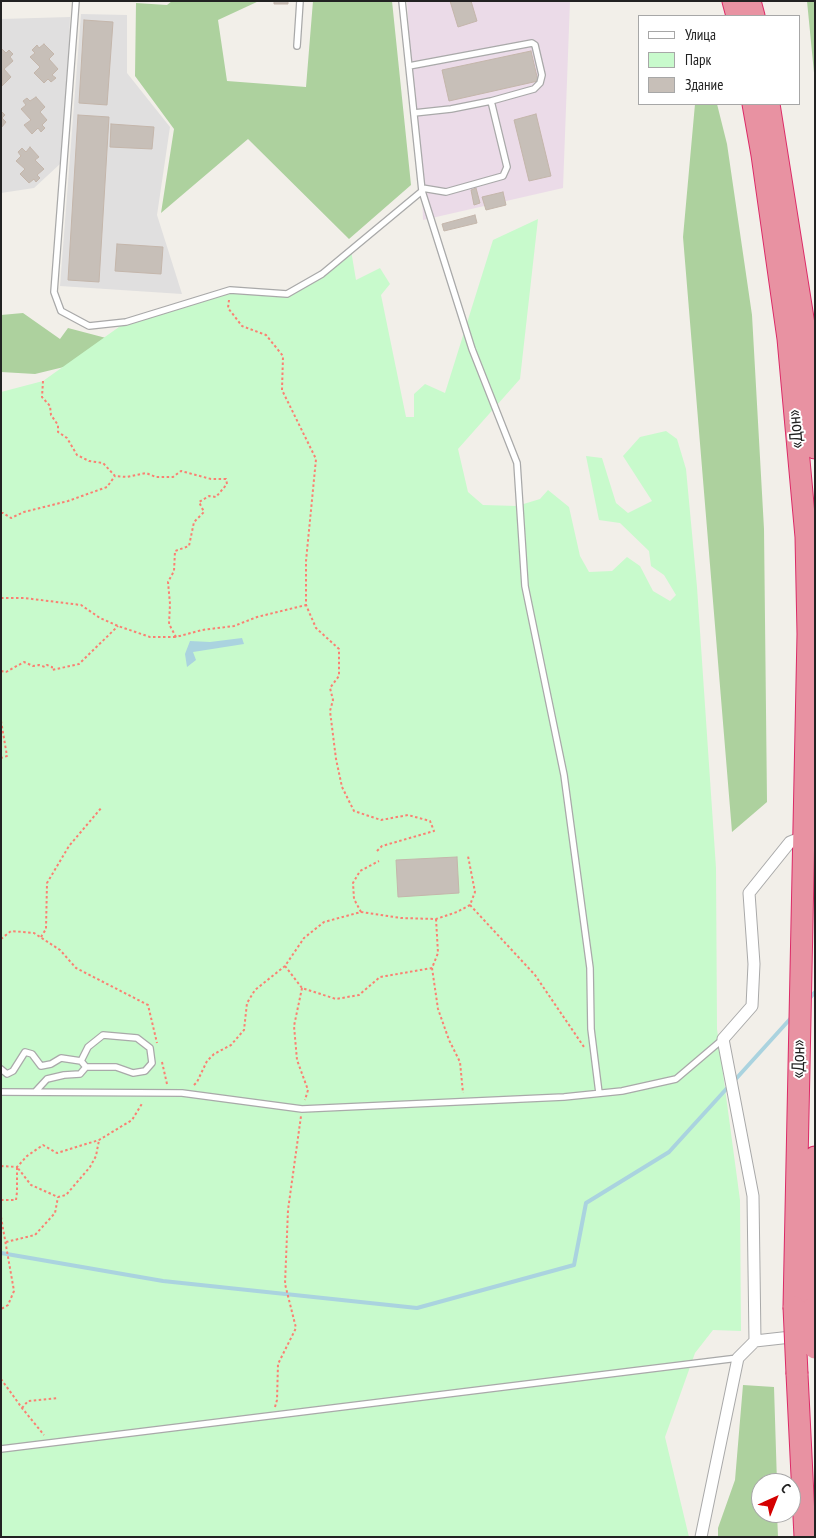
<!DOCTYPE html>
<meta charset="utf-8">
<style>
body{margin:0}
#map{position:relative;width:816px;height:1538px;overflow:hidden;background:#f2efe9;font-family:"PT Sans Narrow",sans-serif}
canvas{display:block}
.frame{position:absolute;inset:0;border:2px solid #222;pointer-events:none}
.legend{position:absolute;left:638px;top:15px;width:162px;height:90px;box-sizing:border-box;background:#fff;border:1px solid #a7a7a7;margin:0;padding:6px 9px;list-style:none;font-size:15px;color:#222}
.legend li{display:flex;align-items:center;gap:10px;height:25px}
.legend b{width:25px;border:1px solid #a7a7a7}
.north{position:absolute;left:751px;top:1473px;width:50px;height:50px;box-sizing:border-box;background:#fff;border:1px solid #a7a7a7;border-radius:50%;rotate:44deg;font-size:14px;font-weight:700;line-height:20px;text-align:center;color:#222}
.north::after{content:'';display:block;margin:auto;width:18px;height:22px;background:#d40000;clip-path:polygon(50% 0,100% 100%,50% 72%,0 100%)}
</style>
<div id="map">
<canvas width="816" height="1538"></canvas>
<div class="frame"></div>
<ul class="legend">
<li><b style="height:6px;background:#fff"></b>Улица</li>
<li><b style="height:14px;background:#c8facc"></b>Парк</li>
<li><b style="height:14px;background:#c7bfb8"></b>Здание</li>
</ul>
<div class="north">С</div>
</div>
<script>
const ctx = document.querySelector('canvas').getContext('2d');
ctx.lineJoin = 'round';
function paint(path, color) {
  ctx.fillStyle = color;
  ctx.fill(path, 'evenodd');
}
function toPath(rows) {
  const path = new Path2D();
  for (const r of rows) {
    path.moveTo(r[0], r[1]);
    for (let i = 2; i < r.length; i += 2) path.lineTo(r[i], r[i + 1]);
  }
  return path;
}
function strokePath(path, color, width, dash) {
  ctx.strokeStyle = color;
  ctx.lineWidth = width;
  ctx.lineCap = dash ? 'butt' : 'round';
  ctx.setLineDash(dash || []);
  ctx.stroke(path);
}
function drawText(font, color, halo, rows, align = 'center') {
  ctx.font = font + ' "PT Sans Narrow",sans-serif';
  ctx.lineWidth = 4;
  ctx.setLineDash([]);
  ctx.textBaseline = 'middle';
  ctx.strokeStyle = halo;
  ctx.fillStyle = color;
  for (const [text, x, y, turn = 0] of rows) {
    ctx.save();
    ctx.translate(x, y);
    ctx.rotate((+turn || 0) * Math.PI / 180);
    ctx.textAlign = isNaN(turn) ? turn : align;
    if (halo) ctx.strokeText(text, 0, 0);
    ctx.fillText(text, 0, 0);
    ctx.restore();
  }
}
paint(toPath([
 [81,14,127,15,127,73,170,127,157,215,182,294,60,286],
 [70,17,67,114,60,164,34,188,1,193,1,19]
]), '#e0dfdf');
paint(toPath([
 [407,1,570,1,563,188,423,220,422,188,414,113]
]), '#ebdbe8');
paint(toPath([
 [172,1,259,1,218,20,227,81,306,87,313,1,392,1,411,185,349,239,248,139,161,213,174,129,135,76,136,3,167,5],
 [807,1,815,1,815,83],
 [695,104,717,104,727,144,752,315,764,529,767,802,732,832,683,237],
 [23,313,60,339,68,328,106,338,72,365,35,374,1,372,1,315],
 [743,1385,774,1387,777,1483,761,1483,761,1513,777,1513,778,1537,718,1537,718,1528,735,1480]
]), '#add19e');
paint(toPath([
 [538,219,520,379,458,449,468,492,483,505,517,506,540,499,548,490,569,507,580,556,589,572,612,571,627,557,640,566,653,591,670,601,676,595,664,575,651,566,649,551,620,523,599,520,586,456,602,458,616,503,628,513,652,501,623,456,640,437,666,431,677,439,686,469,697,587,716,868,717,1029,740,1200,741,1331,713,1330,695,1353,665,1437,689,1537,1,1537,1,392,43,381,126,322,230,290,287,294,322,274,351,250,356,280,380,268,390,284,381,295,406,417,414,417,414,394,425,384,445,393,493,240]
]), '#c8facc');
paint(toPath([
 [242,638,244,644,193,652,196,660,187,667,185,654,190,641,210,642]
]), '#aad3df');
strokePath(toPath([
 [808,1000,815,992],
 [734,1081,791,1018],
 [1,1253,163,1281,417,1308,574,1265,586,1203,669,1152,729,1086]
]), '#aad3df', 4);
const building = toPath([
 [274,1,288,1,288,4,274,4,274,1],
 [450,1,471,1,477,21,458,27,450,1],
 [84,20,113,22,107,105,79,103,84,20],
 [44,44,54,54,49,59,58,69,52,75,56,78,51,82,48,79,44,83,34,73,40,67,30,57,35,53,32,50,37,45,39,48,44,44],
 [1,48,6,53,9,50,13,54,10,57,13,61,4,69,11,77,2,86,1,48],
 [531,51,538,81,449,101,442,70,531,51],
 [36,97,45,107,40,112,47,120,42,125,45,128,41,132,38,128,32,134,24,125,31,120,21,109,26,105,23,101,27,98,30,101,36,97],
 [1,111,5,115,2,118,6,122,1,128,1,111],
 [536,114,551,176,529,181,514,120,536,114],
 [78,115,109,117,99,282,68,280,78,115],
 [111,124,154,127,152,149,110,147,111,124],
 [30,147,39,157,35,160,44,169,37,175,40,178,36,182,34,179,29,183,20,174,25,169,16,161,21,156,18,152,22,148,26,152,30,147],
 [476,188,480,203,474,205,471,190,476,188],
 [503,192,506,205,486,210,482,197,503,192],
 [475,215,477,223,444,231,442,224,475,215],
 [117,244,163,247,161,274,115,271,117,244],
 [457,857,459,893,398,897,396,860,457,857]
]);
paint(building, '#c7bfb8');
strokePath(building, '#c4b6ab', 1);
const lane = toPath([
 [76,1,54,292,61,311,89,326,126,322,230,290,287,294,322,274,422,191],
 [402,1,422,191,472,349,517,463,525,586,564,775,590,968,591,1029,599,1093],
 [297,46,300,1],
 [409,66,532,43,535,45,542,75,540,83,534,89,491,101],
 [414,113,451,109,491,101,507,167,503,176,446,192,422,188],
 [81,1061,88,1047,103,1035,137,1038,150,1048,152,1063,145,1071,133,1073,116,1067,86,1067],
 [1,1069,7,1074,13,1071,25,1052,32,1054,41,1066,51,1064,61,1058,81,1061,86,1067,80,1074,64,1075,47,1079,35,1092],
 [1,1092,182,1093,302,1109,564,1097,622,1091,676,1079,723,1039],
 [1,1449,738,1358]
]);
const street = toPath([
 [755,1341,800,1336],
 [701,1537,738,1358,755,1341,753,1196,723,1039,752,1006,754,964,749,893,790,842,805,836]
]);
const highway = toPath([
 [733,1,737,16],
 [750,1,754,16],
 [753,104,762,155,788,339,806,537,808,634,794,1307],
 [769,104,806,337,815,448],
 [813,1308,815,1157],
 [797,1374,805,1537]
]);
strokePath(lane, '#a9a9a9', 8);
strokePath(street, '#a9a9a9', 13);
strokePath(highway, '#dc2a67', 23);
strokePath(toPath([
 [229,300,228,308,242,326,266,335,283,356,282,390,316,459,306,561,306,605,316,628,339,649,339,676,330,688,333,700,330,711,336,759,342,787,354,811,381,820,408,815,430,821,434,831,382,846,376,852],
 [43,381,42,397,50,406,51,415,58,425,58,432,67,438,77,455,89,461,103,463,115,476,127,477,146,473,156,477,173,477,181,471,211,479,226,479,227,484,216,497,209,496,199,502,204,512,194,522,189,546,175,551,174,571,168,582,170,604,169,624,176,637,202,630,234,626,257,617,306,605],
 [1,513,3,513,11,518,24,512,68,501,107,487,115,476],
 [1,598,24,598,81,605,100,618,118,626,150,637,175,637],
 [1,671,6,672,24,662,33,666,39,665,45,667,47,665,52,667,52,670,79,664,118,626],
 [1,721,7,756,1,758],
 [470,905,535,975,584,1047],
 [361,912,354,899,353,883,360,871,379,861],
 [41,937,46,929,47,883,69,846,102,807],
 [1,939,11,931,34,933,60,950,76,968,148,1005,157,1043],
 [285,966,302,988,336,999,359,995,380,977,432,968,438,953,436,919],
 [432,968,438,1009,449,1040,460,1062,463,1093],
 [302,988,294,1026,297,1060,308,1090,305,1100],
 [162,1062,167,1084],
 [194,1085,197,1082,207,1061,214,1054,231,1045,244,1030,247,1003,255,990,285,966,304,938,324,922,361,912,401,918,436,919,457,912,470,905,475,892,468,856],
 [1,1166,17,1167,27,1156,43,1145,57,1153,99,1140,132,1120,143,1102],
 [1,1200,16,1200,17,1192,17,1167,31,1185,58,1197,66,1195,90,1167,96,1156,99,1140],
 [1,1217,14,1291,8,1305,1,1309],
 [6,1242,35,1235,55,1213,58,1197],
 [1,1379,22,1408,44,1435],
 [275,1407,277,1400,278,1364,296,1328,285,1284,288,1210,301,1116],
 [22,1408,28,1401,58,1398]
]), '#fa8072', 2, [2.5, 2.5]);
strokePath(lane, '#fff', 5.5);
strokePath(street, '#fff', 11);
strokePath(highway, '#e892a2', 21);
const highwayBridge = toPath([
 [794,1307,797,1374],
 [813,1308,815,1348]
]);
strokePath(highwayBridge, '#dc2a67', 23, []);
strokePath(highwayBridge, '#e892a2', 21);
drawText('18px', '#222', '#fff', [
 ["«Дон»",796,429,-95],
 ["«Дон»",799,1059,-89]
]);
</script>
